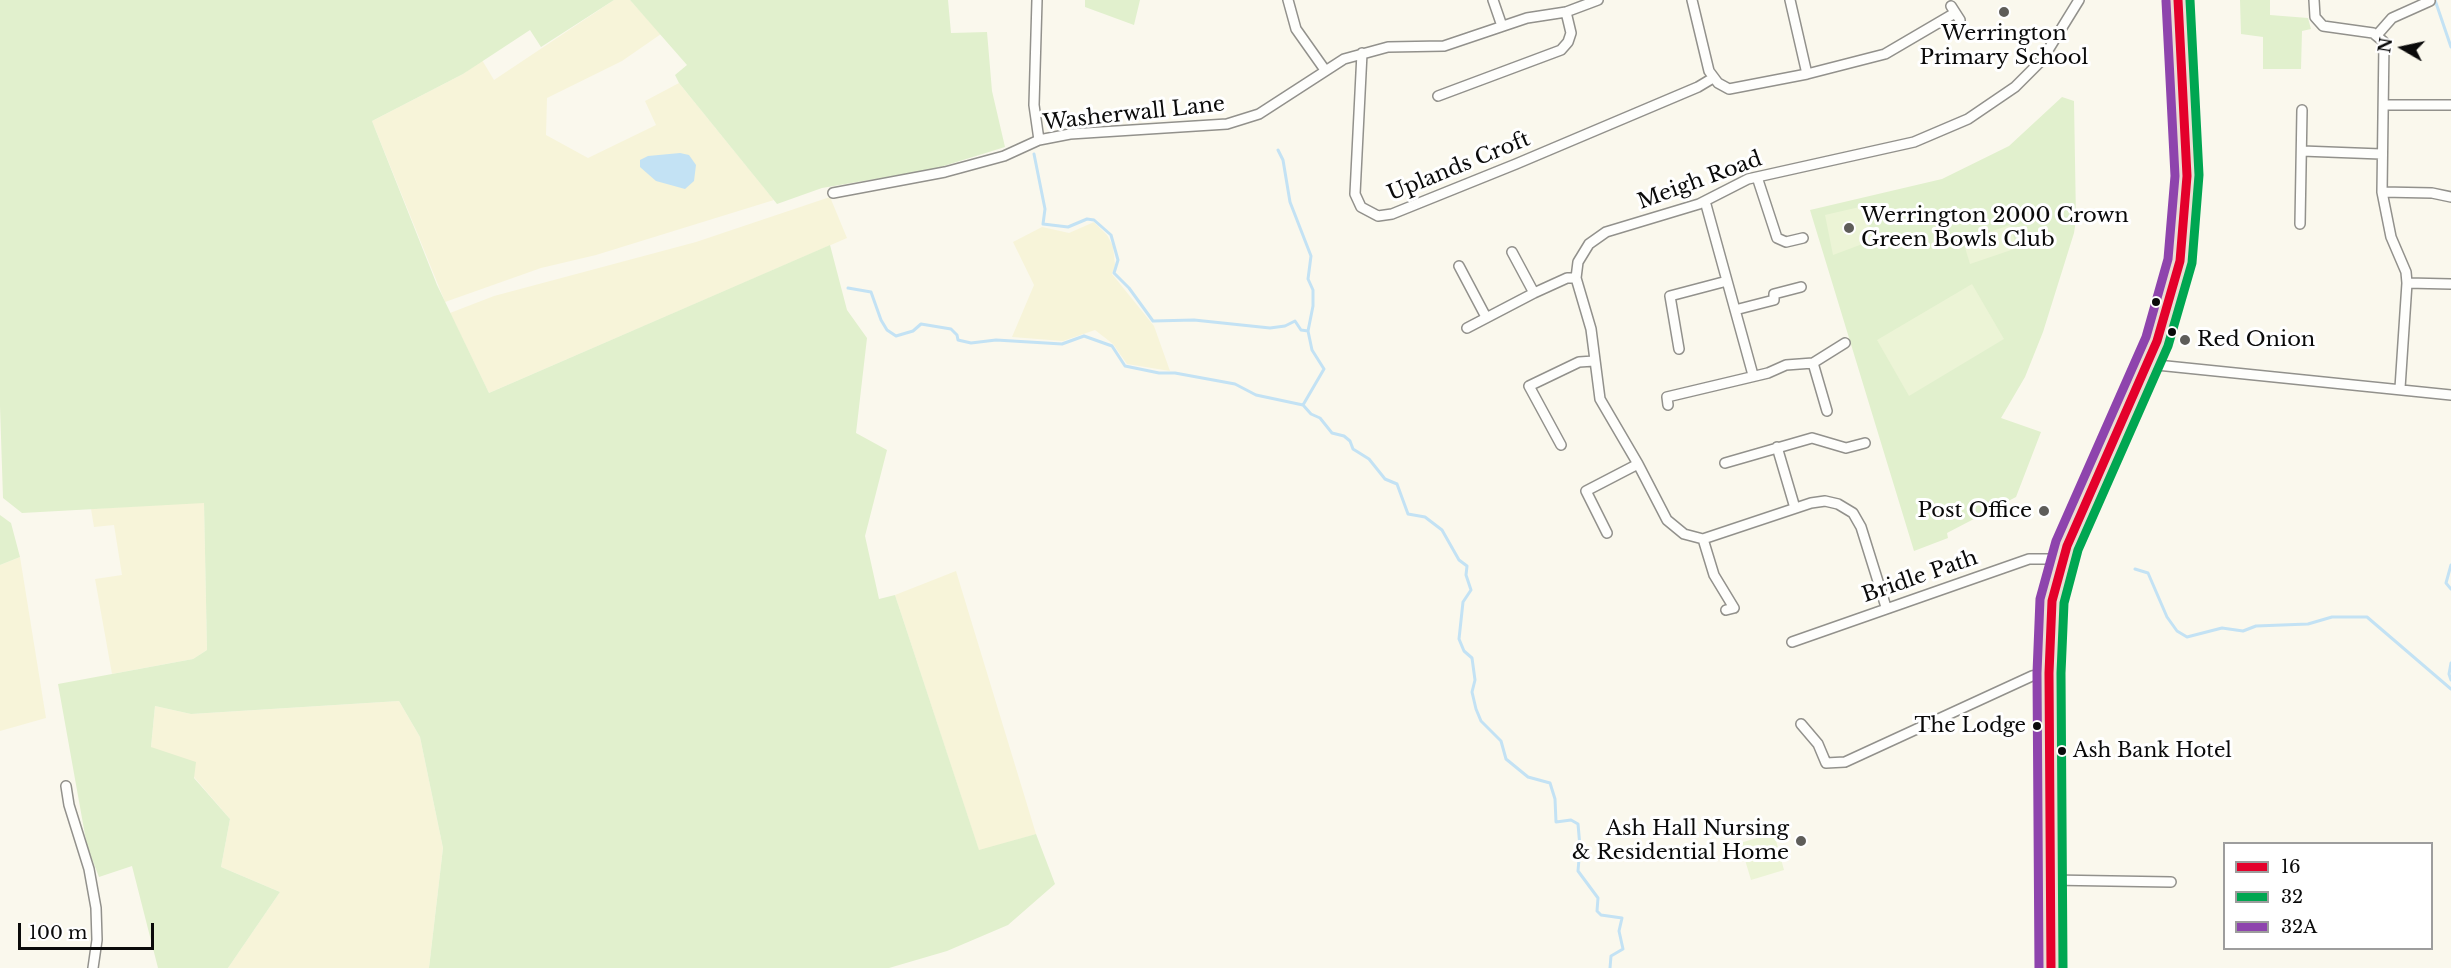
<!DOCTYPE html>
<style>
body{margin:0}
#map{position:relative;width:2451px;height:968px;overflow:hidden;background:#faf8ed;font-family:"Libre Baskerville",serif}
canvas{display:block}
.legend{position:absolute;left:2223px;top:842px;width:210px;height:108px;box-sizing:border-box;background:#fff;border:2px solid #9d9d9d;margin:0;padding:8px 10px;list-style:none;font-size:18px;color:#0a0a0a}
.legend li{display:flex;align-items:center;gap:12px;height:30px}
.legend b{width:30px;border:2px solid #9d9d9d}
.north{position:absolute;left:2373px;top:18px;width:60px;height:60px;-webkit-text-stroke:4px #fff;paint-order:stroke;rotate:279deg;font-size:16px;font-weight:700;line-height:24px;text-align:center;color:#0a0a0a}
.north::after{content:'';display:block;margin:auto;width:21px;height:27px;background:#0a0a0a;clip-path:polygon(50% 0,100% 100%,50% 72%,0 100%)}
.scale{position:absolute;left:18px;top:923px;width:136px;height:27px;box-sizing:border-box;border:3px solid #0a0a0a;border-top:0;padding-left:8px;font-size:18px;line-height:21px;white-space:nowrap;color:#0a0a0a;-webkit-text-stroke:4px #fff;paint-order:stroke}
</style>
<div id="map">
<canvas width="2451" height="968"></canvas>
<ul class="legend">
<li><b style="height:8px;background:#e4002b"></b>16</li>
<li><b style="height:8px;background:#00a651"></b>32</li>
<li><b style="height:8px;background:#8e44ad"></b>32A</li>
</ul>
<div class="north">N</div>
<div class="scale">100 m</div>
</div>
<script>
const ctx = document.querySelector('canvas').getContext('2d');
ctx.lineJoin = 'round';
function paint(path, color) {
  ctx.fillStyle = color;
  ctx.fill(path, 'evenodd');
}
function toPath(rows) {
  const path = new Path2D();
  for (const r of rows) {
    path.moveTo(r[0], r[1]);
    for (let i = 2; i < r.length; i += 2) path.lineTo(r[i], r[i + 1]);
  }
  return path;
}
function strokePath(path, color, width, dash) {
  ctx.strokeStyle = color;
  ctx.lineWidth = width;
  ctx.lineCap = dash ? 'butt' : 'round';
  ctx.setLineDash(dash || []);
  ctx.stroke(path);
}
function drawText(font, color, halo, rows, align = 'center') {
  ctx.font = font + ' "Libre Baskerville",serif';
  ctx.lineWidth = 6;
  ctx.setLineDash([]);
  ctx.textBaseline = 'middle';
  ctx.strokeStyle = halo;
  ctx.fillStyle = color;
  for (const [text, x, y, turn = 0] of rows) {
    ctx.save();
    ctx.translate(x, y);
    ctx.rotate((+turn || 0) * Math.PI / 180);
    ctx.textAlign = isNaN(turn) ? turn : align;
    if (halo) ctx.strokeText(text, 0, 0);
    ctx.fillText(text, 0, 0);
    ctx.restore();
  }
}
paint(toPath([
 [614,0,630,0,661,34,622,61,547,98,546,135,588,158,656,125,645,101,679,83,774,200,596,255,541,268,445,302,372,121,463,74,482,60,494,80],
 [830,197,847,238,489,393,450,313,494,296,696,242],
 [1094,222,1107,235,1113,246,1115,265,1112,274,1154,326,1170,371,1127,364,1113,344,1095,330,1063,341,1012,337,1034,285,1013,242,1042,227,1069,233],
 [204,502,207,650,193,659,112,674,95,579,122,575,114,525,94,527,91,509],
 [20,557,46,718,0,731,0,565],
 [956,571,1036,834,979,851,895,595],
 [399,701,420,737,443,848,429,968,228,968,280,892,221,867,230,819,194,777,151,747,155,706,191,714]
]), '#f7f4d9');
paint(toPath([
 [0,0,614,0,541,47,530,30,463,74,372,121,437,285,489,393,830,245,847,310,867,338,856,433,887,450,865,536,879,599,895,595,979,850,1036,834,1055,884,1008,925,947,951,889,968,429,968,443,848,420,737,399,701,191,714,155,706,151,747,196,762,194,778,230,819,221,867,280,892,228,968,158,968,132,866,99,877,87,846,58,684,193,659,207,650,204,503,22,513,3,498,0,406],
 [630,0,948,0,951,33,987,32,992,91,1005,147,934,169,822,188,777,204,679,83,675,75,687,65],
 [1085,0,1140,0,1134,25,1085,7],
 [2240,0,2270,0,2270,15,2308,18,2311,29,2302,31,2301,69,2263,69,2263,37,2241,34],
 [2062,97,2074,101,2076,220,2074,233,2043,332,2025,377,2001,418,2041,432,2016,497,1947,533,1948,538,1914,551,1810,210,1942,179,2009,146],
 [0,515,11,523,20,557,0,565]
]), '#e1f0cd');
paint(toPath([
 [1864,206,1873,240,1833,255,1825,215],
 [2010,225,2017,248,1970,264,1963,241],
 [1972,284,2004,339,1909,396,1877,340],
 [1774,833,1784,870,1751,880,1740,843]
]), '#ecf4d6');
paint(toPath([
 [680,153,689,155,696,165,694,181,685,189,656,181,640,167,640,160,648,156]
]), '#c3e2f4');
strokePath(toPath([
 [2435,0,2451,47],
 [1278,150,1283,160,1290,202,1311,256,1308,279,1313,290,1313,306,1308,331,1312,350,1324,369,1303,405],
 [1034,154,1045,209,1043,224,1068,227,1087,219,1094,220,1111,235,1118,260,1114,273,1129,288,1153,321,1194,320,1270,328,1285,326,1295,321,1301,330,1308,331],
 [848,288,871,292,881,320,887,330,896,336,913,331,921,324,951,329,957,335,958,340,971,343,996,340,1062,344,1084,336,1112,346,1125,366,1159,373,1175,373,1235,384,1256,395,1303,405],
 [1303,405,1311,414,1320,418,1332,433,1344,436,1350,441,1353,449,1369,459,1385,479,1397,484,1408,514,1425,517,1442,530,1459,560,1467,566,1466,575,1471,590,1463,602,1459,639,1464,651,1472,658,1475,680,1472,692,1476,709,1481,721,1501,741,1506,759,1528,777,1550,783,1555,799,1556,822,1571,820,1578,824,1580,847,1578,871,1598,898,1597,911,1601,915,1622,918,1619,931,1623,949,1611,956,1610,968],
 [2451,565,2446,583,2451,589],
 [2135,569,2148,573,2167,617,2177,631,2187,637,2222,628,2243,631,2256,626,2308,624,2332,617,2367,617,2451,689],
 [2451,663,2449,674,2451,680]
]), '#c3e2f4', 3);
const street = toPath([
 [1037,0,1034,105,1039,140],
 [1288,0,1296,29,1325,70],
 [1493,0,1502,26],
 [1692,0,1709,71,1718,83,1729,89,1807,74,1790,0],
 [2314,0,2315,17,2323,26,2373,33,2384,42,2382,192,2391,237,2406,272,2407,283,2400,388],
 [1951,6,1960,20],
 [2377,35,2392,18,2430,1],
 [1362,53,1355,194,1361,207,1378,216,1392,214,1516,164,1698,87,1713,78],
 [1807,74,1885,54,1955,13],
 [1438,96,1561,50,1568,42,1571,33,1566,12],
 [2385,105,2451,105],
 [2302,151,2381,154],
 [1757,177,1777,238,1786,242,1803,238],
 [2382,192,2432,193,2451,197],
 [833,193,945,172,1004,156,1039,140,1070,134,1227,124,1259,114,1344,59,1388,47,1444,46,1527,18,1566,12,1598,0],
 [1705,201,1753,375],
 [2300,224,2302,110],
 [1512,252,1534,293],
 [1459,266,1486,317],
 [2407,283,2451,284],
 [1735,310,1774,300,1774,294,1801,287],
 [1467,328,1534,293,1567,278,1576,278],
 [1679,349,1670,296,1727,281],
 [1813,363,1827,411],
 [2147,364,2451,395],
 [1668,405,1667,397,1768,373,1786,365,1813,363,1845,343],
 [1561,445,1529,386,1579,362,1594,361],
 [1777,447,1795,508],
 [1725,463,1812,438,1846,448,1865,443],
 [1607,533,1586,491,1638,464],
 [1703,539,1714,575,1734,608,1726,610],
 [1886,607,1861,527,1853,513,1838,504,1825,501,1811,503,1703,539,1684,534,1667,520,1638,464,1600,399,1591,329,1576,278,1578,262,1589,244,1606,232,1699,204,1748,179,1914,142,1968,119,2015,87,2042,60,2079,0],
 [1792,642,2029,559,2062,559],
 [1801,724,1818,744,1826,763,1845,762,2032,676,2049,673],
 [66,786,69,805,89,869,96,908,97,940,93,968],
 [2050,880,2171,882]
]);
const highway = toPath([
 [2051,968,2049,673,2052,601,2067,546,2157,341,2180,261,2187,176,2178,0]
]);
strokePath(street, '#92918c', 12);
strokePath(highway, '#7f7e7a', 21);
strokePath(street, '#fefefc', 9);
strokePath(highway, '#e9ded3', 18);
strokePath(toPath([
 [2051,968,2049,673,2052,601,2067,546,2157,341,2180,261,2187,176,2178,0]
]), '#e4002b', 9);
strokePath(toPath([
 [2063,968,2061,673,2064,603,2078,550,2168,346,2192,263,2199,175,2190,0]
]), '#00a651', 9);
strokePath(toPath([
 [2039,968,2037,673,2040,599,2056,541,2146,337,2168,259,2175,176,2166,1]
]), '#8e44ad', 9);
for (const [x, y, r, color] of [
 [2004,12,6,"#5e5d59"],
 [1849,228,6,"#5e5d59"],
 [2156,302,5,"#0a0a0a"],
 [2172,332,5,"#0a0a0a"],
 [2185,340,6,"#5e5d59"],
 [2044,511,6,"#5e5d59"],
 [2037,726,5,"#0a0a0a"],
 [2062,751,5,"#0a0a0a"],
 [1801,841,6,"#5e5d59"]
]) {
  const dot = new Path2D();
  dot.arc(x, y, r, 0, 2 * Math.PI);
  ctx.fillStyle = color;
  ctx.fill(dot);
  strokePath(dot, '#fff', 2);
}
drawText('20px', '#0a0a0a', '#fff', [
 ["The Lodge",2026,726],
 ["Ash Bank Hotel",2073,751,"left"]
], 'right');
drawText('21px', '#0a0a0a', '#fff', [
 ["Werrington",2004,34,"center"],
 ["Primary School",2004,58,"center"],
 ["Werrington 2000 Crown",1861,216],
 ["Green Bowls Club",1861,240],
 ["Red Onion",2197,340],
 ["Post Office",2032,511,"right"],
 ["Ash Hall Nursing",1789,829,"right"],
 ["& Residential Home",1789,853,"right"]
], 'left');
drawText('21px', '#0a0a0a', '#fff', [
 ["Washerwall Lane",1134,114,-6],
 ["Uplands Croft",1459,167,-22],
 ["Meigh Road",1700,181,-20],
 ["Bridle Path",1920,577,-19]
]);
</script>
